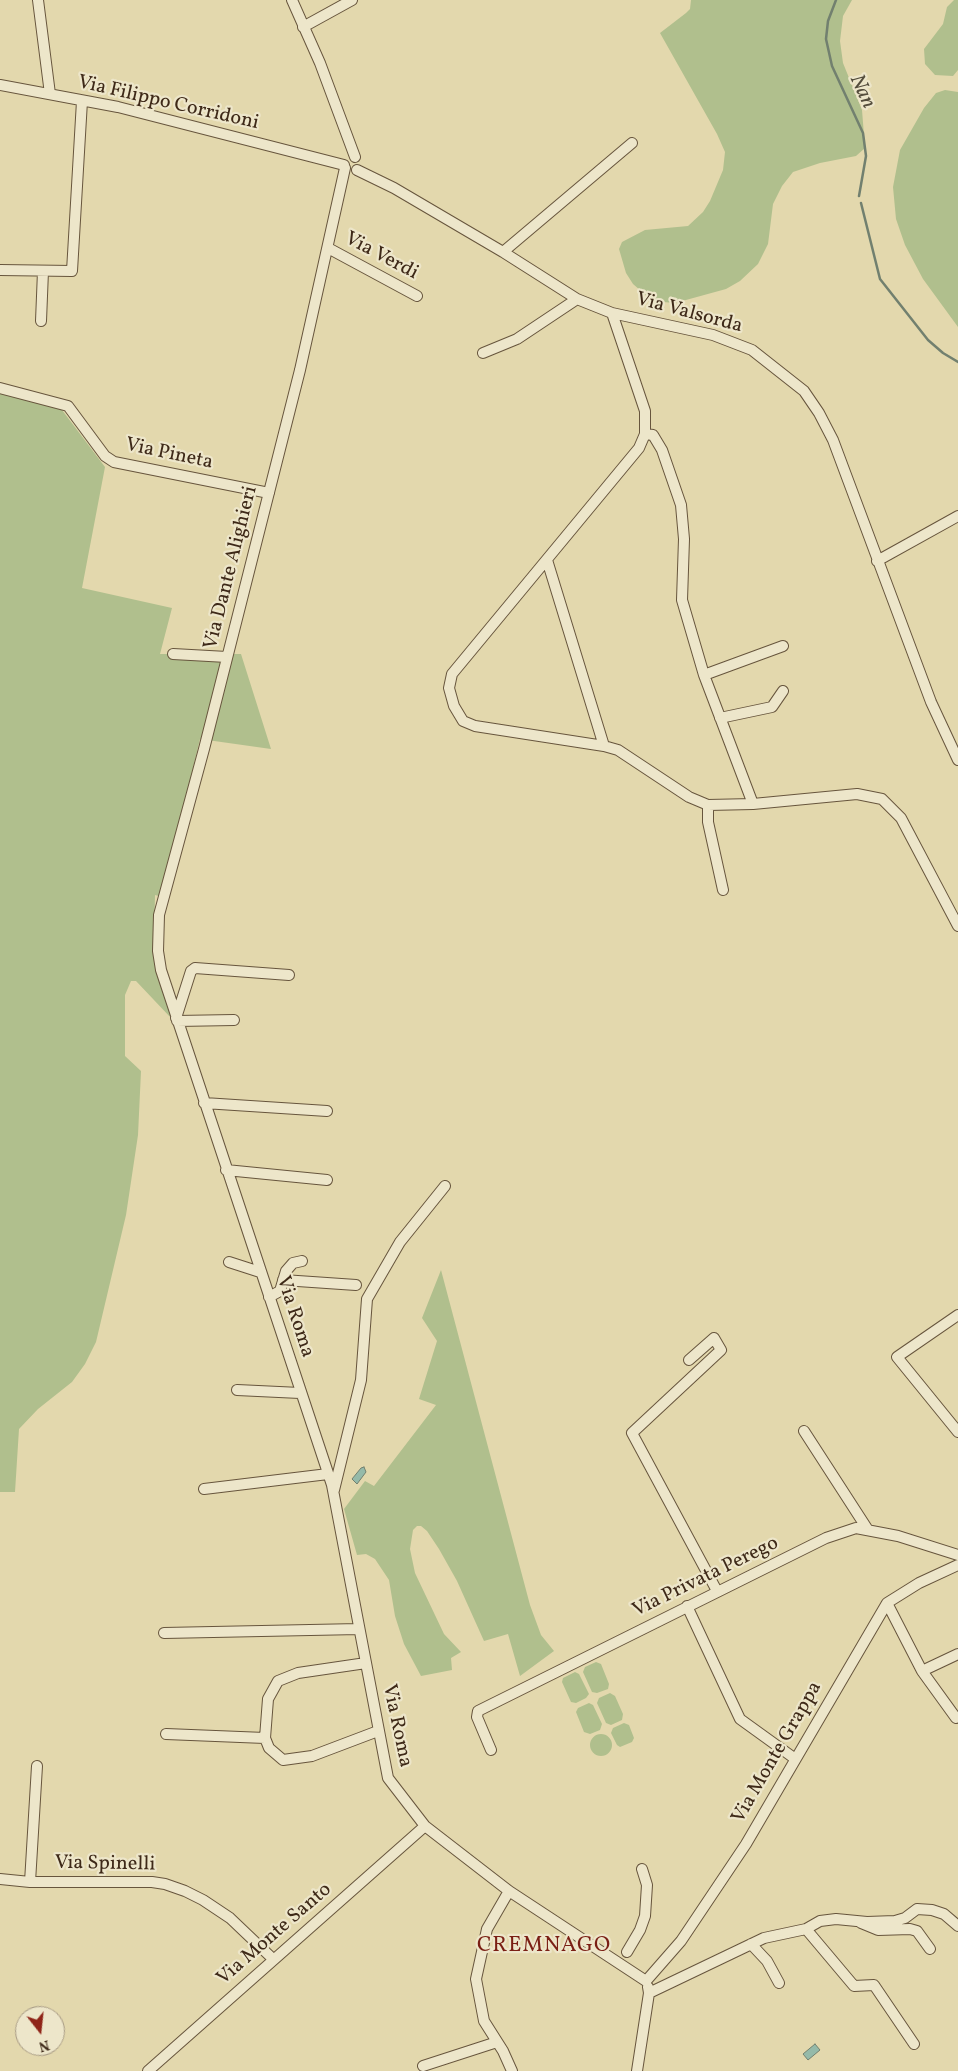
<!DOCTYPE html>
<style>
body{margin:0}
#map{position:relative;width:958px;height:2071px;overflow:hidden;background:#e3d8ad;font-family:Vollkorn,serif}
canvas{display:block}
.north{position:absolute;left:15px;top:2006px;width:50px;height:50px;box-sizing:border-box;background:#ede6ca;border:1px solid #a79a83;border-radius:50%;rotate:164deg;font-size:14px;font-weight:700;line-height:20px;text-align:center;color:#3e2918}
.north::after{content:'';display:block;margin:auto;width:18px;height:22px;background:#8f2418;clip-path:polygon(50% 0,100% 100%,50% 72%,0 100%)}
</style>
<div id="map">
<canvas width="958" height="2071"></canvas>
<div class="north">N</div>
</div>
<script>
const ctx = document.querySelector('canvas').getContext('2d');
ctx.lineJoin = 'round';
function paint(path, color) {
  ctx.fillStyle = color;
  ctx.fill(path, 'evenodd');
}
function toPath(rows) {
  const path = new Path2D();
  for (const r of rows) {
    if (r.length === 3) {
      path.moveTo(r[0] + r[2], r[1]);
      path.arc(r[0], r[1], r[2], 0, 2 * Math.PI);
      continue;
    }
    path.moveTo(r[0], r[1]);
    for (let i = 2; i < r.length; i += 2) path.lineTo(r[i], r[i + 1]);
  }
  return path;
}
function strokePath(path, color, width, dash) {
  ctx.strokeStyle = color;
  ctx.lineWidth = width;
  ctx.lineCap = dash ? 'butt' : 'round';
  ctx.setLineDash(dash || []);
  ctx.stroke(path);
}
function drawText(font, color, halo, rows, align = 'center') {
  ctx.font = font + ' Vollkorn,serif';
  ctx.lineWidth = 4.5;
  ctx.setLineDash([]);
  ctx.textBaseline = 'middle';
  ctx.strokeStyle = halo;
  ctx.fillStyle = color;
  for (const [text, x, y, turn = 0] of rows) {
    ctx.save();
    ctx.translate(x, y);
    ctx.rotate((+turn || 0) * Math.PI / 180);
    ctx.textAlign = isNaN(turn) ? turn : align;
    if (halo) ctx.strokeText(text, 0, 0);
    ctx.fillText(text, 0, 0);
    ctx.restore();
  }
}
paint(toPath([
 [691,0,852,0,843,16,840,41,843,63,862,110,865,148,856,156,820,163,793,172,782,186,773,204,768,244,758,264,740,281,726,289,675,303,663,302,648,297,633,284,626,273,619,249,622,242,645,230,688,226,703,212,710,201,723,170,725,152,717,134,660,33,686,13,690,9],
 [954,0,958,0,958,70,953,76,935,75,925,64,924,49,943,24,947,7],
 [945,90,958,92,958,327,923,279,905,245,896,219,893,187,900,150,924,108,936,93],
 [0,393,62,410,105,467,82,588,172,608,160,654,241,654,271,749,200,739,162,897,155,895,154,941,157,971,171,1018,136,981,131,981,125,995,125,1056,141,1071,138,1135,126,1215,96,1342,85,1364,72,1382,38,1409,19,1429,15,1492,0,1492],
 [441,1270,530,1605,541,1635,554,1651,520,1676,508,1634,484,1641,457,1581,439,1549,427,1531,421,1526,417,1526,413,1530,410,1549,415,1573,444,1634,461,1652,451,1658,452,1670,421,1676,404,1644,395,1616,389,1580,375,1559,366,1554,357,1555,344,1509,365,1481,374,1486,436,1405,419,1399,437,1341,422,1318],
 [596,1662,601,1664,609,1684,608,1689,597,1693,592,1692,583,1672,585,1667],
 [575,1672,579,1674,589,1694,586,1698,576,1703,571,1702,562,1682,563,1678],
 [610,1693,615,1696,623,1714,622,1720,611,1725,606,1723,597,1703,599,1698],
 [589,1703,593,1705,602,1724,600,1730,590,1734,584,1732,576,1712,578,1708],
 [624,1723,629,1725,634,1738,632,1742,620,1747,617,1745,611,1733,613,1728],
 [601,1745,11]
]), '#b0bf8d');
const water = toPath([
 [364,1467,366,1472,357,1484,352,1479,361,1468,364,1467],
 [815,2044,820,2050,808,2060,803,2054,815,2044]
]);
paint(water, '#95baa9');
strokePath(water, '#72806f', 1);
strokePath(toPath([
 [836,0,828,21,826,39,832,66,863,133,866,156,859,196],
 [861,203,880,279,928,340,943,353,958,362]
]), '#72806f', 2.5);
const minor = toPath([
 [38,0,50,94],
 [292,0,320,63,355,157],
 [303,27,352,0],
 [0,85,118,107,344,165],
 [345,168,300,370,204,749,159,915,158,951,161,970,332,1485,388,1778,425,1826,509,1891,646,1981],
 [357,170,394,188,503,252,577,299,612,313,713,335,752,350,804,391,819,413,833,440,931,702,958,760],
 [328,248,417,296],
 [503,252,632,143],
 [0,270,72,271,82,101],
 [612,313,645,411,645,434,653,435,662,450,681,505,684,539,682,600,704,675,753,804],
 [41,321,43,271],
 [483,353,517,339,577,299],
 [0,388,68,406,105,456,114,462,269,493],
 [645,434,639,448,452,674,449,688,454,706,463,721,475,726,604,746,618,750,689,797,708,805,753,804,857,794,882,799,901,818,958,926],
 [547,560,604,746],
 [877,561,958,516],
 [173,654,227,657],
 [704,675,783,646],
 [720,718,772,707,783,691],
 [708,805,708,822,723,890],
 [176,1018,191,971,195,968,289,975],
 [177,1021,234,1020],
 [204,1103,327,1111],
 [226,1170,327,1180],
 [229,1262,260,1272],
 [283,1280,356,1285],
 [269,1297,280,1291,286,1271,293,1263,302,1261],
 [958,1315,897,1357,958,1432],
 [689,1360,714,1338,721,1350,632,1433,717,1591],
 [237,1390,300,1393],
 [804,1431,868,1530],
 [204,1489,328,1474],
 [334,1490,361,1380,367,1299,400,1242,445,1186],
 [887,1603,922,1671,958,1654],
 [687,1606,740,1719,794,1758],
 [164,1633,359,1629],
 [366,1663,298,1673,278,1681,268,1699,265,1738,269,1748,283,1760,312,1756,378,1731],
 [922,1671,956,1718],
 [166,1734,265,1738],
 [491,1750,477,1717,478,1711,826,1538,856,1528,898,1536,958,1555],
 [0,1879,30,1882,152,1882,165,1884,185,1891,203,1900,230,1918,273,1959],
 [30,1882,37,1766],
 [509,1891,487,1929,476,1979,484,2021,503,2051,512,2071],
 [861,1923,878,1930,910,1929,917,1931,930,1949],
 [806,1929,820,1921,836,1919,867,1922,895,1921,905,1918,917,1909,932,1910,944,1914,958,1926],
 [751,1944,767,1961,779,1983],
 [627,1952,640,1930,645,1916,647,1885,642,1869],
 [646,1981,681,1941,746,1844,887,1603,919,1583,958,1565],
 [649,1993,764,1938,806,1929,854,1986,874,1985,914,2044],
 [423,2066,497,2042],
 [148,2071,425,1826],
 [637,2071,649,1993,648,1987]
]);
strokePath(minor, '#67553d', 12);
strokePath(minor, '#ede6ca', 10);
drawText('20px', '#3e2918', '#ede6ca', [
 ["Via Filippo Corridoni",168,104,13],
 ["Via Verdi",381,257,28],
 ["Via Valsorda",689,314,15],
 ["Via Pineta",169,455,12],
 ["Via Dante Alighieri",232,568,-76],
 ["Via Roma",294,1317,72],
 ["Via Privata Perego",706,1578,-26],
 ["Via Roma",396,1726,78],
 ["Via Monte Grappa",778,1753,-60],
 ["Via Spinelli",105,1865,1],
 ["Via Monte Santo",275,1935,-41]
]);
drawText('italic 21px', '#544d3c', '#ede6ca', [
 ["Nan",861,92,65]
]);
ctx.letterSpacing = '1px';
drawText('22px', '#7a1f14', '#ede6ca', [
 ["CREMNAGO",544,1947]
]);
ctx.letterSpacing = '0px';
</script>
